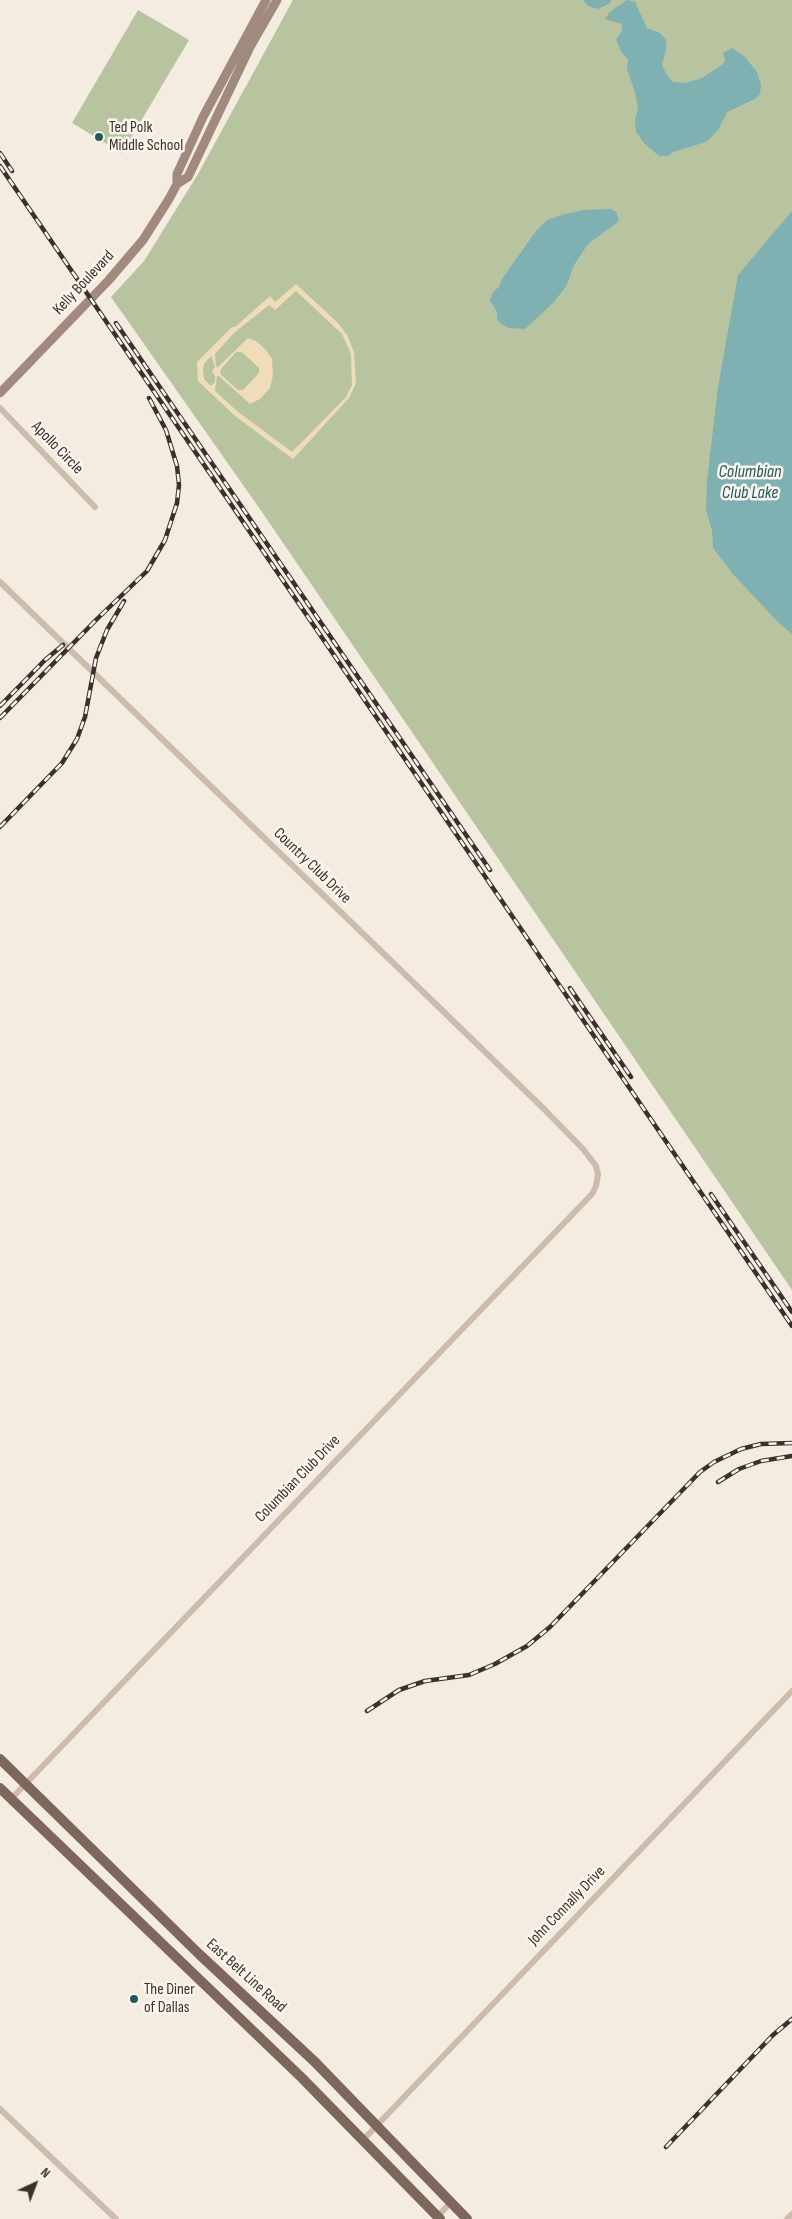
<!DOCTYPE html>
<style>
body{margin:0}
#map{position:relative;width:792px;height:2219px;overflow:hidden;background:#f4ebe1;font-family:"Sofia Sans Condensed",sans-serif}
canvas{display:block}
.north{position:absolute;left:10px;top:2159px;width:50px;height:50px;-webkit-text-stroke:4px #fbf5ee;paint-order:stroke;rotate:43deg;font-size:14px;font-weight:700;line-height:20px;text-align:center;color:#3b302b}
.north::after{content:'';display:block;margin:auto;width:18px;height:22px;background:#3b302b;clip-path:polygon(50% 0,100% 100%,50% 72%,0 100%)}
</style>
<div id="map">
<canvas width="792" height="2219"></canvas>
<div class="north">N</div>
</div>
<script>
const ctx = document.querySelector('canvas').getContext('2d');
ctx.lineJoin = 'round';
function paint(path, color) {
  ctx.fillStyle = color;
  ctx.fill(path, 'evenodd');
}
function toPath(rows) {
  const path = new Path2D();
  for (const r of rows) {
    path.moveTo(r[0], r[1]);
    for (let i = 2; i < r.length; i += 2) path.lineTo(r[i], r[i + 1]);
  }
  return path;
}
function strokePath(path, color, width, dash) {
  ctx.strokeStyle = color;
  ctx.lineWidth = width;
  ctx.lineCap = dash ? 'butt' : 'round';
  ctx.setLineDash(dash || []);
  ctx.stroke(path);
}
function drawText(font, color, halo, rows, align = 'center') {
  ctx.font = font + ' "Sofia Sans Condensed",sans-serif';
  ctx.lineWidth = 5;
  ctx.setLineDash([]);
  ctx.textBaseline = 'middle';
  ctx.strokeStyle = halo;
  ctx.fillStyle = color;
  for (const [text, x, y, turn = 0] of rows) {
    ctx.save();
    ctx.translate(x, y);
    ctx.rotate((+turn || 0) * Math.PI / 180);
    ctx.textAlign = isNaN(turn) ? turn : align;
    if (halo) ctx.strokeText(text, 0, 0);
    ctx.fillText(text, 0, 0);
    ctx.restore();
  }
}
paint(toPath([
 [293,0,792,0,792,1290,262,512,111,297,144,261,198,174],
 [138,10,189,40,122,153,72,123]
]), '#b8c4a0');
paint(toPath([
 [296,284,339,324,347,335,354,352,356,383,349,398,293,459,235,416,198,381,197,362,232,327,235,327,270,296,275,302],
 [296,291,342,334,351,354,352,385,346,397,292,452,237,411,215,391,217,376,219,376,250,404,260,399,270,388,273,375,272,359,266,350,256,341,248,338,218,367,216,366,215,354,235,332,269,305,275,310],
 [242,352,259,368,259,373,243,390,238,390,220,374,221,369,236,352],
 [211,356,215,367,212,371,215,376,215,382,211,386,204,379,203,369,204,364]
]), '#efdcb8');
paint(toPath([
 [583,0,612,0,609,4,598,9,588,6],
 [627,0,635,2,647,28,660,33,666,40,666,50,662,64,666,74,673,82,685,83,702,78,723,64,725,60,723,53,732,48,745,57,757,72,761,85,760,94,755,99,727,112,718,130,706,142,673,152,668,156,659,156,644,143,636,132,635,119,638,109,635,92,627,69,628,59,622,53,616,40,622,30,622,24,605,19,610,12],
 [611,209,616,212,619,221,588,244,574,265,567,285,554,302,525,329,509,328,501,324,497,320,497,312,490,300,493,292,499,287,502,279,536,231,547,220,565,214,584,210],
 [792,211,792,634,776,620,732,573,713,548,712,530,706,510,707,481,718,387,738,275]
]), '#7fb0b2');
strokePath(toPath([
 [0,408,95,507],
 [0,582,544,1109,583,1149,596,1166,598,1174,596,1186,592,1194,11,1799],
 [0,2109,116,2219],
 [362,2141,792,1691],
 [436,2218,450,2203],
 [787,2219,792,2214]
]), '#cdbbac', 6);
strokePath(toPath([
 [177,184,188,177,250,47,277,0],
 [0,393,108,281,143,240,169,199,177,184,177,174,203,117,266,0]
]), '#a18a7d', 9);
strokePath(toPath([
 [0,1759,199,1954,315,2062,467,2219],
 [0,1788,302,2078,440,2219]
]), '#7d675c', 10);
const rail = toPath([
 [0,153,12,171],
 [0,166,792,1326],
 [116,323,490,870],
 [0,706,45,660,63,645],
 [0,718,96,620,147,571,165,540,177,503,179,485,177,466,166,430,149,398],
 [0,827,62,763,77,739,85,717,96,658,107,630,124,601],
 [570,988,631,1077],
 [711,1194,792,1312],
 [718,1482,739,1469,761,1461,792,1456],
 [367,1711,399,1690,425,1681,469,1675,495,1664,527,1646,550,1627,700,1472,714,1462,741,1449,761,1444,792,1443],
 [666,2147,773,2035,792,2019]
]);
strokePath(rail, '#3b302b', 4.5);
strokePath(rail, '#fbf5ee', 2.5, [8]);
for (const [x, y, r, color] of [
 [99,137,5,"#1f5a5e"],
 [134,1999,5,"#1f5a5e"]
]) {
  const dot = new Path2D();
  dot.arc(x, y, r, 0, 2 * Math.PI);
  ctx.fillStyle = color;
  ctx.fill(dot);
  strokePath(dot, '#fbf5ee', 2);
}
drawText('16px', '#3b302b', '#fbf5ee', [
 ["Ted Polk",109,128],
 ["Middle School",109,146],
 ["The Diner",144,1990],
 ["of Dallas",144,2008]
], 'left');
drawText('16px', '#3b302b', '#fbf5ee', [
 ["Kelly Boulevard",84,283,-47],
 ["Apollo Circle",57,448,46],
 ["Country Club Drive",312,866,44],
 ["Columbian Club Drive",298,1479,-46],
 ["John Connally Drive",567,1906,-46],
 ["East Belt Line Road",246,1976,42]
]);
drawText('italic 18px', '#1f5a5e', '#fbf5ee', [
 ["Columbian",750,472],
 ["Club Lake",750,493]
]);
</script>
